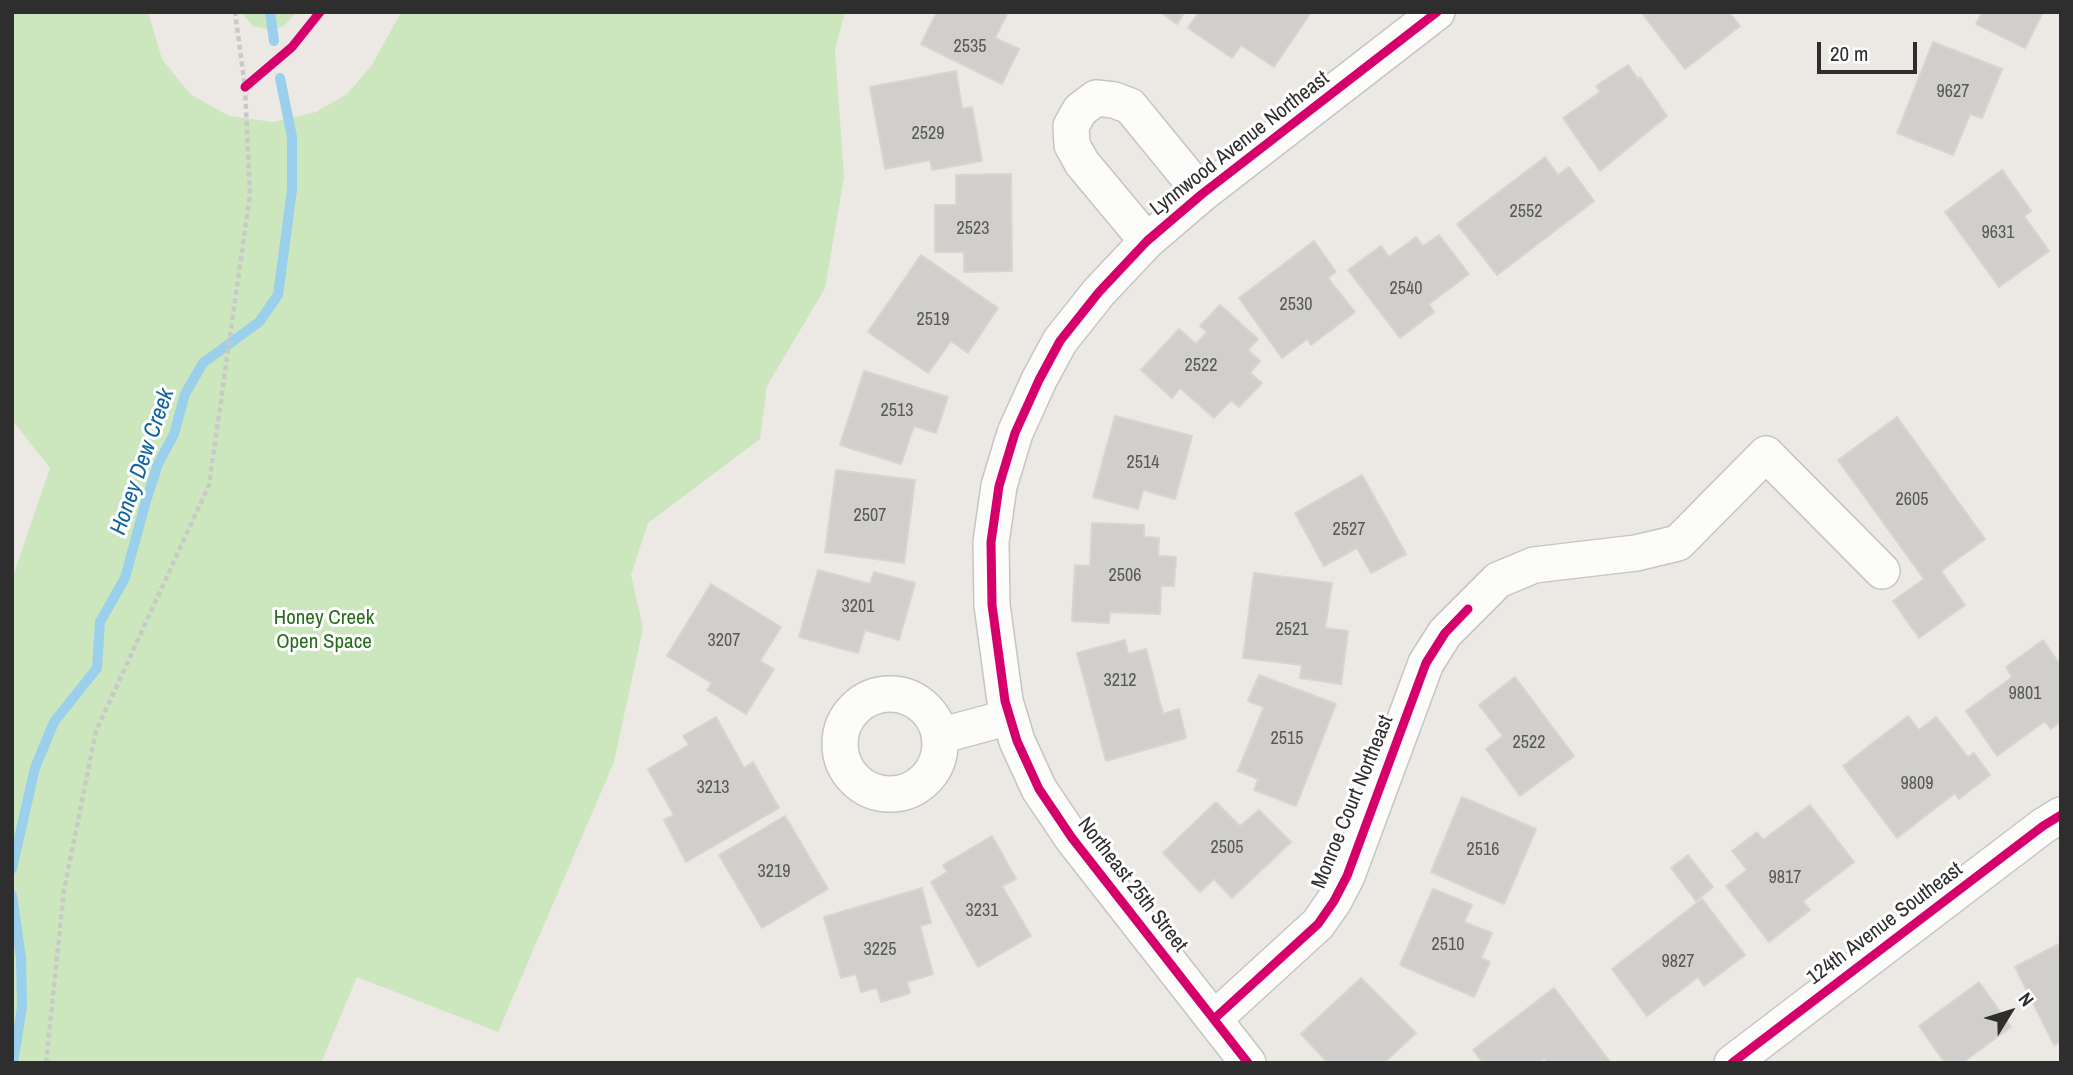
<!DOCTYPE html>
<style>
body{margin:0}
#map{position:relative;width:2073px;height:1075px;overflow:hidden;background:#ece9e4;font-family:"Archivo Narrow",sans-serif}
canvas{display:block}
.frame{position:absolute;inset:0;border:14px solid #2e2e2e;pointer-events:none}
.north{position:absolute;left:1975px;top:977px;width:70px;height:70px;-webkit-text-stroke:5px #fff;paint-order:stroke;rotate:52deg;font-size:19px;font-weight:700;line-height:28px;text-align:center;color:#2e2e2e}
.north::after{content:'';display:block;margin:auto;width:24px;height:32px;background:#2e2e2e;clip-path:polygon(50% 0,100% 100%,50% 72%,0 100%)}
.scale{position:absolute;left:1817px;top:42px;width:100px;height:32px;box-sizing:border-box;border:4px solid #2e2e2e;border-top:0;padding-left:9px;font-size:21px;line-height:24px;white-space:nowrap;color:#2e2e2e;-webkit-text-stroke:5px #fff;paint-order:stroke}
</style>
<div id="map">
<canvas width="2073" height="1075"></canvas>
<div class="frame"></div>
<div class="north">N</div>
<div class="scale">20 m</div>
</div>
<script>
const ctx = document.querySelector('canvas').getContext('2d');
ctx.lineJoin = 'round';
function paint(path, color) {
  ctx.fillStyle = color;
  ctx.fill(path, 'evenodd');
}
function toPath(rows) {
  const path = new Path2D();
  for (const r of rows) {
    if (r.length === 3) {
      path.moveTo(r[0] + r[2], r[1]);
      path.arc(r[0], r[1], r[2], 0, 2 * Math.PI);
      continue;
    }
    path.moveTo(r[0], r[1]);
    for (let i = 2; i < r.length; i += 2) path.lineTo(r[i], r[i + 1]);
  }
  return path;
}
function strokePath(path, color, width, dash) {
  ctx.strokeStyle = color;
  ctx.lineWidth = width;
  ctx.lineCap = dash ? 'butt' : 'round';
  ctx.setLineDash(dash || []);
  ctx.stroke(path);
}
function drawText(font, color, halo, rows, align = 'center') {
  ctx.font = font + ' "Archivo Narrow",sans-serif';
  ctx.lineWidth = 6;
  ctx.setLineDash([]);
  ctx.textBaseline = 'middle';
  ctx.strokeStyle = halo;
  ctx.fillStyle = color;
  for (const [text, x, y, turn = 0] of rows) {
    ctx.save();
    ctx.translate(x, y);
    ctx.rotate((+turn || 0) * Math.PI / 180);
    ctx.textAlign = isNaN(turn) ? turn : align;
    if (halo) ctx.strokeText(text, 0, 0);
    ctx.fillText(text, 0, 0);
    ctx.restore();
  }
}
paint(toPath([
 [12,12,148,12,162,59,190,94,229,116,273,122,316,112,347,94,372,65,401,12,845,12,835,50,844,177,825,288,767,386,760,439,648,523,631,575,643,628,614,762,498,1032,357,977,321,1063,12,1063,12,579,50,468,12,420],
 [241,12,296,12,284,26,272,30,253,26]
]), '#cce6be');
strokePath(toPath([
 [270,12,274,41],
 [12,869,35,768,54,722,97,668,100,622,125,578,146,501,158,464,174,434,185,394,203,363,259,322,278,295,292,190,292,137,280,78],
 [12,895,21,958,22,1007,13,1063]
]), '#9ad0eb', 10);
const building = toPath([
 [937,12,1008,12,995,38,1019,49,1002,84,921,44,937,12],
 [1160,12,1185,12,1177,24,1160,12],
 [1199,12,1311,12,1274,67,1241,45,1232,58,1188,28,1199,12],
 [1641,12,1729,12,1740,26,1685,69,1641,12],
 [1982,12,2043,12,2025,48,1976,24,1982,12],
 [1933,42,2002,69,1982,118,1970,114,1953,155,1897,133,1933,42],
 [1628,65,1638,79,1640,77,1667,116,1600,171,1563,118,1600,92,1596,86,1628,65],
 [956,71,962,109,972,107,982,161,932,170,930,160,885,169,870,87,956,71],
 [1545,157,1558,175,1569,167,1594,201,1497,275,1457,224,1545,157],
 [2002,170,2031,211,2024,216,2049,251,1999,287,1945,212,2002,170],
 [1011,174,1012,271,964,272,964,252,935,252,935,205,956,205,956,175,1011,174],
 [1439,235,1469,274,1429,304,1434,312,1400,338,1348,270,1381,246,1389,257,1416,237,1423,246,1439,235],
 [1314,241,1336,272,1328,278,1355,312,1311,345,1307,339,1282,358,1239,298,1314,241],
 [921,255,998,308,968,353,951,341,928,373,868,332,921,255],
 [1220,305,1258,339,1248,350,1260,361,1250,373,1262,383,1239,407,1231,400,1214,418,1180,388,1172,398,1141,370,1179,329,1196,344,1207,332,1200,326,1220,305],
 [864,371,948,397,936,433,914,426,901,464,840,445,864,371],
 [1115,416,1192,436,1175,499,1143,490,1138,509,1093,497,1115,416],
 [1897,417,1985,539,1941,571,1965,605,1919,638,1893,601,1924,579,1838,460,1897,417],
 [836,470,915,480,904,563,825,552,836,470],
 [1362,475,1406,554,1371,573,1357,548,1324,566,1295,513,1362,475],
 [1092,523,1144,525,1144,537,1159,538,1158,556,1176,557,1174,586,1161,586,1160,614,1110,612,1109,623,1072,621,1075,565,1090,566,1092,523],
 [818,570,870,584,874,572,915,583,899,640,865,630,858,653,799,637,818,570],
 [1254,573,1332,583,1325,628,1348,631,1341,684,1300,678,1302,665,1243,658,1254,573],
 [711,584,781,627,760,661,774,669,746,714,707,690,712,683,667,656,711,584],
 [1125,640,1128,654,1146,649,1163,714,1179,709,1186,738,1106,761,1077,653,1125,640],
 [2043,640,2061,666,2061,721,2051,729,2045,721,1997,756,1966,711,2012,677,2006,667,2043,640],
 [1259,675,1336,704,1296,806,1254,790,1258,779,1238,771,1264,707,1248,701,1259,675],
 [1515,677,1574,756,1520,796,1486,749,1503,736,1479,705,1515,677],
 [1908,716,1919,730,1936,717,1968,757,1974,753,1990,775,1959,799,1955,793,1897,838,1843,766,1908,716],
 [716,717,744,768,753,762,779,808,686,862,664,820,674,815,648,769,689,745,683,736,716,717],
 [1462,797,1536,829,1504,904,1431,872,1462,797],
 [1216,802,1240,826,1259,810,1291,842,1232,898,1214,879,1200,892,1163,853,1216,802],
 [1810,805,1854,862,1803,901,1810,910,1769,942,1726,886,1747,870,1732,851,1757,832,1763,840,1810,805],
 [785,816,828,889,762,928,719,855,785,816],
 [992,836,1016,879,1002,886,1031,936,978,967,931,882,947,872,943,865,992,836],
 [1688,855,1713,887,1696,901,1671,868,1688,855],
 [922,888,931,923,920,926,933,974,907,982,910,993,881,1002,877,988,861,992,856,974,841,978,824,917,922,888],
 [1433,889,1472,905,1464,922,1492,933,1481,958,1490,962,1474,997,1400,965,1433,889],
 [1702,899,1745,955,1704,986,1698,977,1647,1016,1612,969,1702,899],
 [2061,943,2061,1042,2054,1045,2015,967,2061,943],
 [1361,978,1416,1033,1384,1063,1328,1063,1301,1034,1361,978],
 [1979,982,2011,1027,1962,1063,1945,1063,1919,1026,1979,982],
 [1554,988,1611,1063,1548,1063,1544,1058,1538,1063,1483,1063,1473,1050,1554,988]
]);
paint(building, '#d1cfcb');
strokePath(building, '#d7d5d0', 2);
const minor = toPath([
 [1147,241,1082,163,1072,145,1071,126,1080,110,1096,98,1114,100,1130,106,1202,194],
 [890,744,50],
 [939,736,1010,717],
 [1214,1019,1318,924,1334,901,1347,876,1426,663,1445,633,1498,580,1534,565,1636,553,1678,543,1766,454,1882,571],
 [1248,1063,1072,838,1039,789,1017,741,1005,701,992,605,991,542,999,486,1015,433,1039,380,1060,341,1099,292,1147,241,1202,194,1437,12],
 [1732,1063,2043,826,2061,815]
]);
strokePath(minor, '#c5c5c5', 38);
strokePath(toPath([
 [245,87,292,47,320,12],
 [46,1063,64,890,96,731,209,485,250,195,245,87,235,12]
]), '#c9c9c8', 4.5, [5, 3.5]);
strokePath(minor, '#fcfcfb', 35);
strokePath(toPath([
 [245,87,292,47,320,12],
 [1214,1019,1318,924,1334,901,1347,876,1426,663,1445,633,1468,609],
 [1248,1063,1072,838,1039,789,1017,741,1005,701,992,605,991,542,999,486,1015,433,1039,380,1060,341,1099,292,1147,241,1202,194,1437,12],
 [1732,1063,2043,826,2061,815]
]), '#d6006c', 9);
drawText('18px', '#585857', null, [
 ["2535",970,47],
 ["9627",1953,92],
 ["2529",928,134],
 ["2552",1526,212],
 ["2523",973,229],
 ["9631",1998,233],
 ["2540",1406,289],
 ["2530",1296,305],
 ["2519",933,320],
 ["2522",1201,366],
 ["2513",897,411],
 ["2514",1143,463],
 ["2605",1912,500],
 ["2507",870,516],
 ["2527",1349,530],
 ["2506",1125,576],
 ["3201",858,607],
 ["2521",1292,630],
 ["3207",724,641],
 ["3212",1120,681],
 ["9801",2025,694],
 ["2515",1287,739],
 ["2522",1529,743],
 ["9809",1917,784],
 ["3213",713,788],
 ["2505",1227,848],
 ["2516",1483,850],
 ["3219",774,872],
 ["9817",1785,878],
 ["3231",982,911],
 ["2510",1448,945],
 ["3225",880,950],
 ["9827",1678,962]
]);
drawText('21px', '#2e2e2e', '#fff', [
 ["Lynnwood Avenue Northeast",1240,144,-38],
 ["Monroe Court Northeast",1353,802,-68],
 ["Northeast 25th Street",1132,885,52],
 ["124th Avenue Southeast",1885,924,-37]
]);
drawText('21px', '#286c1c', '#fff', [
 ["Honey Creek",324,618],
 ["Open Space",324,642]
]);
drawText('italic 23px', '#1064a0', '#fff', [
 ["Honey Dew Creek",143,462,-71]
]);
</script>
